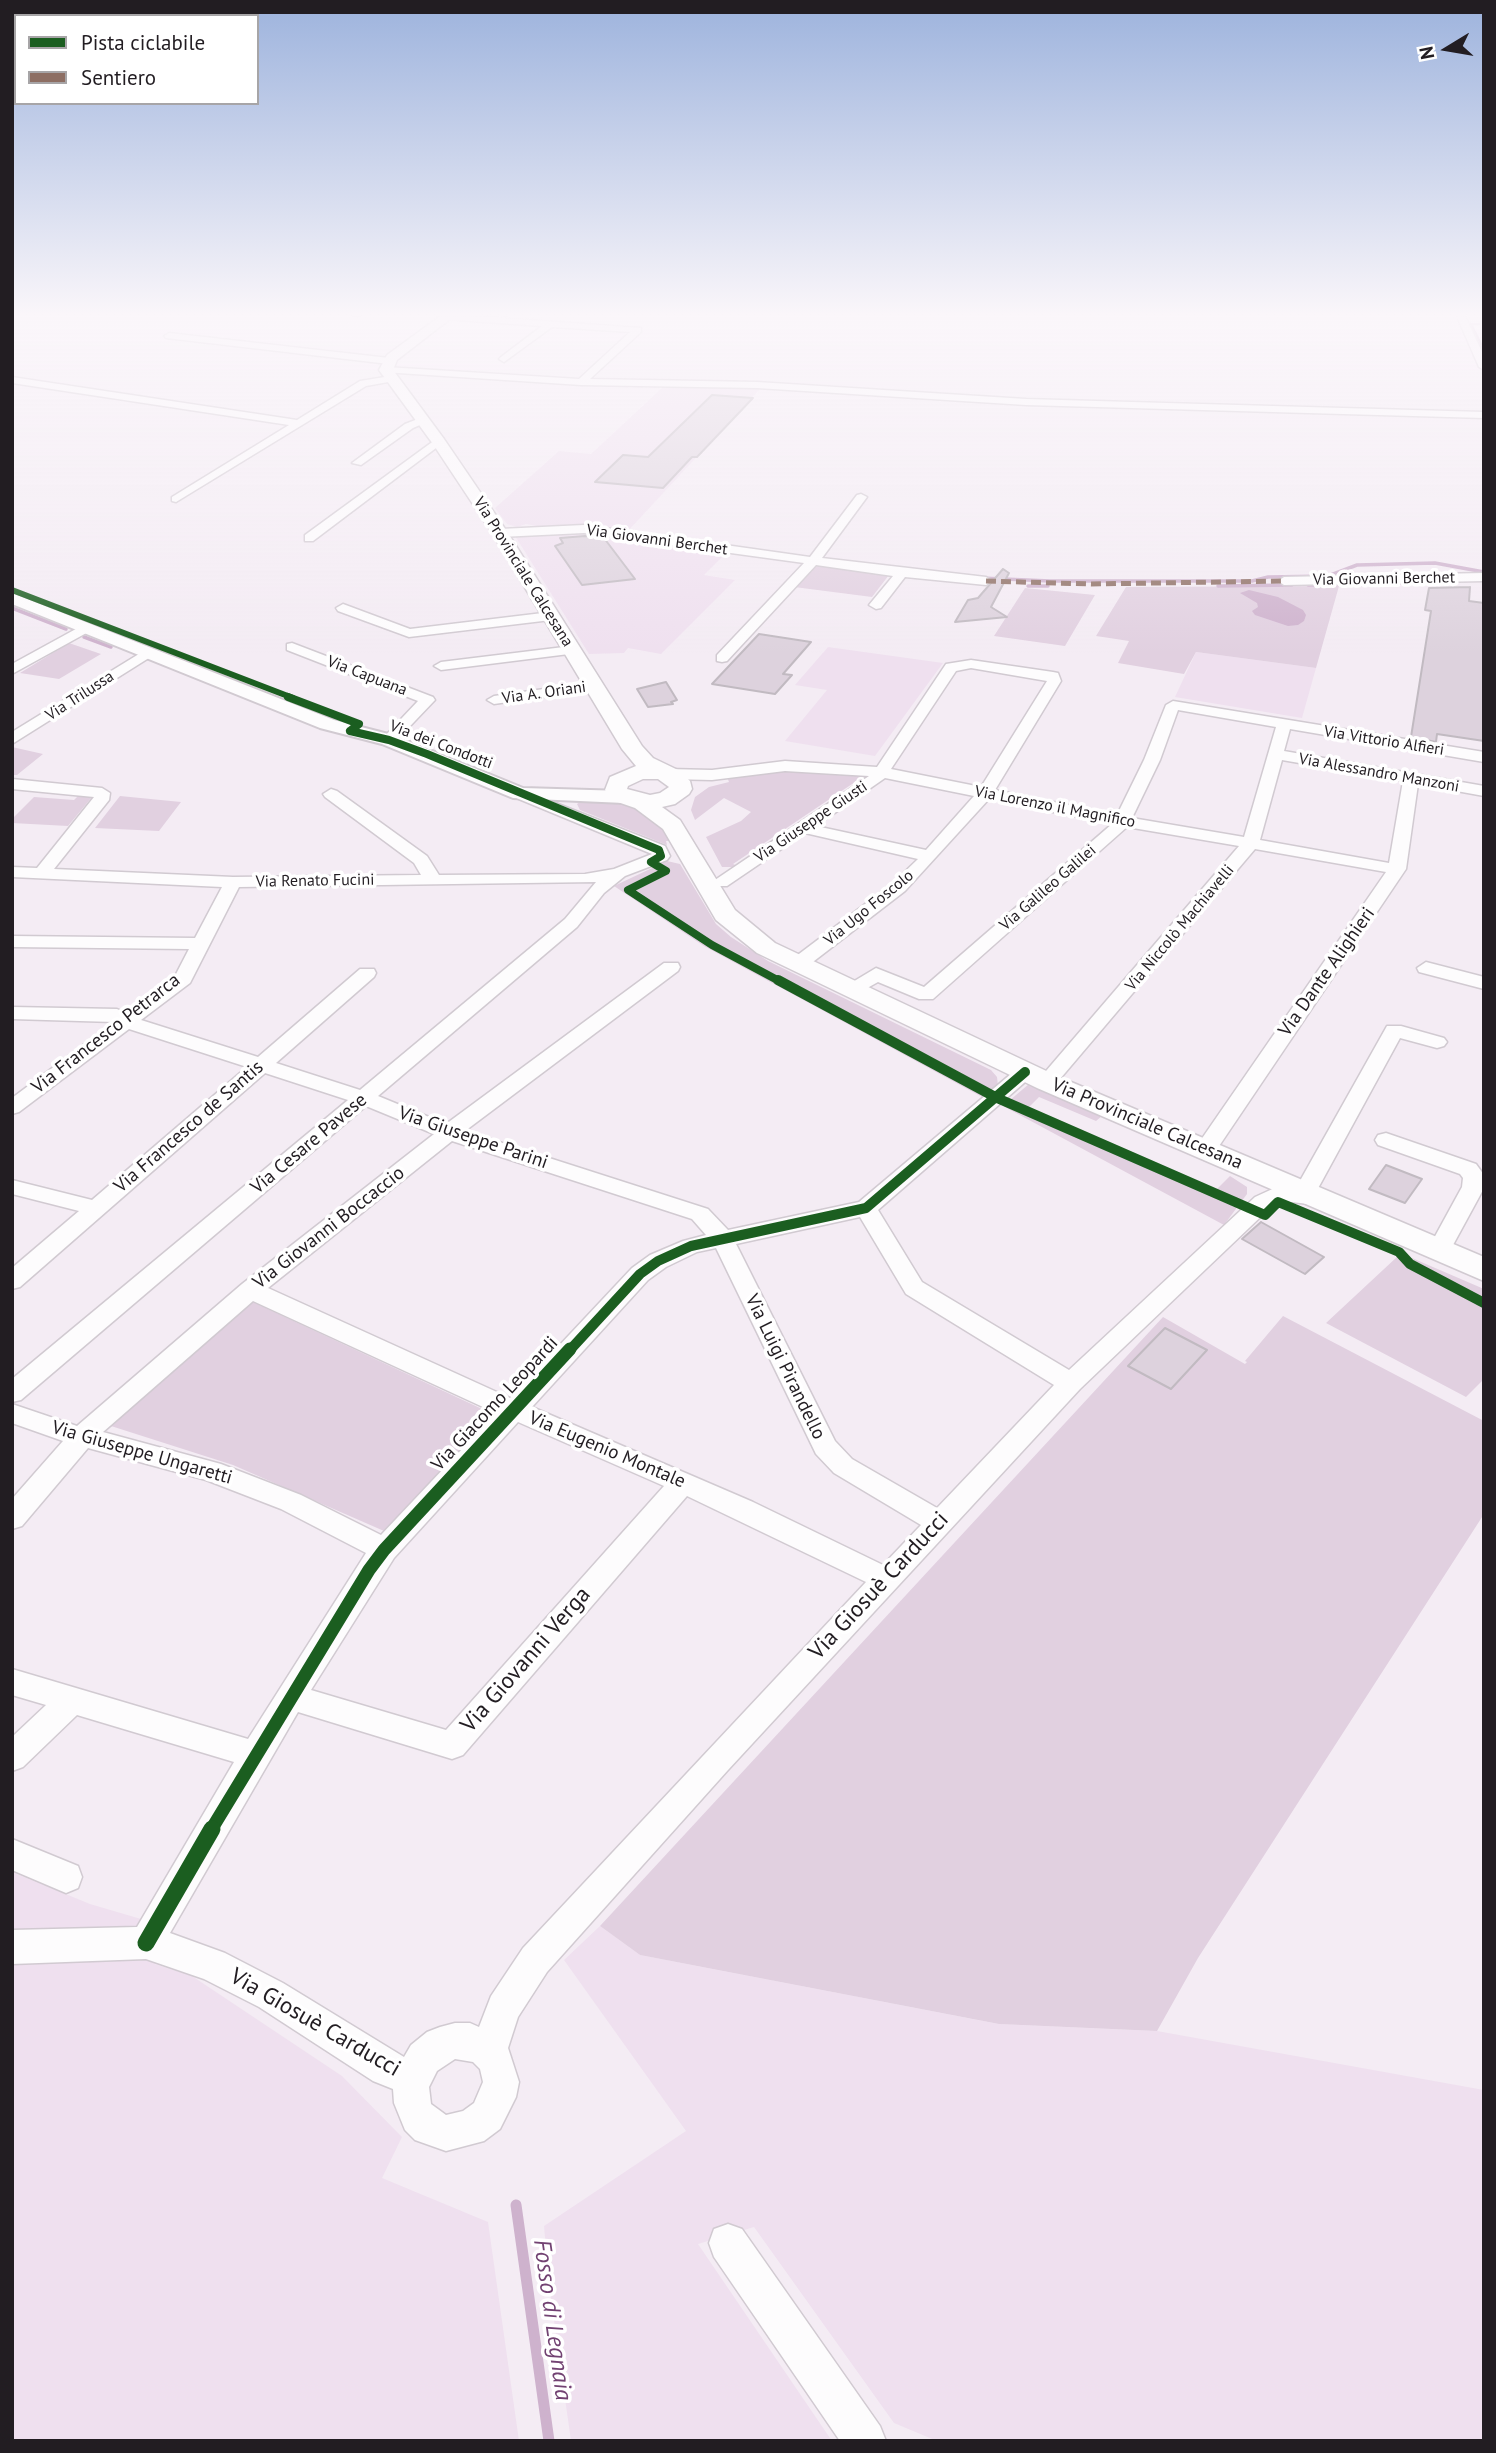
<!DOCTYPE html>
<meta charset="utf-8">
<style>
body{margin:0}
#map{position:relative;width:1496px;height:2453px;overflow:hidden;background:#f4ecf4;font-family:"PT Sans",sans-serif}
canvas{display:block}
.frame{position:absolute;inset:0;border:14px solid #221d22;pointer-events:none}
.legend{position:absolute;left:14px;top:14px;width:245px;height:91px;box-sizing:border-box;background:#fff;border:2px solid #a7a5a7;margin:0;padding:9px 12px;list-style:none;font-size:21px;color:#221d22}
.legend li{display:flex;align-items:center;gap:14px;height:35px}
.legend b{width:35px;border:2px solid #a7a5a7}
.north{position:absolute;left:1412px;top:14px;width:70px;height:70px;-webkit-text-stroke:5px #fff;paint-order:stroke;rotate:259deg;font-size:19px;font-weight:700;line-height:28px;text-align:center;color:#221d22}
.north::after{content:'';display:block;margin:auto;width:24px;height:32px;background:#221d22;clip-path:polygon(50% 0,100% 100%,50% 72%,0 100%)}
</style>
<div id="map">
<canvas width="1496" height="2453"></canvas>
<div class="frame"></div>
<ul class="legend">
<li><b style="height:9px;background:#1b5e20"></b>Pista ciclabile</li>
<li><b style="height:9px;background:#8d6e63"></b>Sentiero</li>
</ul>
<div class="north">N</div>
</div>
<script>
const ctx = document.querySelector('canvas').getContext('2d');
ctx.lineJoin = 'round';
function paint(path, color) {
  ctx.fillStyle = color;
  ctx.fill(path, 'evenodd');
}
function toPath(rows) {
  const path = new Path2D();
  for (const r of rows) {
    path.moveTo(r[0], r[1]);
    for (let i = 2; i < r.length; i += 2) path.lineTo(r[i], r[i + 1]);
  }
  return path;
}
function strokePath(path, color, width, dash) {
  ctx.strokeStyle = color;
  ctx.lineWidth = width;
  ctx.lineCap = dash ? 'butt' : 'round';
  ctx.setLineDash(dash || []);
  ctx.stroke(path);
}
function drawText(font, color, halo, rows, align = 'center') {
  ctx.font = font + ' "PT Sans",sans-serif';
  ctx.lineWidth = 7;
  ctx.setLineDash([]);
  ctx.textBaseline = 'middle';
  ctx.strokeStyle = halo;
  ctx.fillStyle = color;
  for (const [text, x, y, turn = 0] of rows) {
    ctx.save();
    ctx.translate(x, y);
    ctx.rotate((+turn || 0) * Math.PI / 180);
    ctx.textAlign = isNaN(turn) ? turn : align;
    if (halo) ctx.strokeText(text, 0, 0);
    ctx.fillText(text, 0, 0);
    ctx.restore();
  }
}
paint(toPath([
 [664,386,760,389,627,532,591,526,542,527,526,524,517,527,507,524,495,508,559,451,591,454],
 [575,531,728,551,704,575,735,580,661,654,628,648,624,653,589,654,515,536],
 [828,647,943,663,875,756,785,741,827,690,795,685],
 [1196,652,1316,668,1302,718,1175,697],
 [12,1872,90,1904,141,1919,155,1964,192,1976,342,2076,402,2137,382,2178,488,2222,519,2441,12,2441],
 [600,1926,640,1955,999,2024,1157,2031,1484,2090,1484,2441,937,2441,894,2423,754,2227,698,2244,832,2441,571,2441,549,2285,544,2226,686,2131,564,1960]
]), '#efe0ef');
paint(toPath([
 [819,564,889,575,872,597,794,587],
 [1339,586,1316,668,1196,652,1184,674,1118,663,1129,641,1096,636,1126,587],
 [1025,588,1095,595,1065,646,994,636],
 [69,643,101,654,59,679,20,673],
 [12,747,43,754,17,775,12,775],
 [790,770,857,774,861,778,733,864,740,867,722,867,706,837,741,821,751,812,724,798,695,820,691,810,695,797,709,787,729,782,727,777],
 [79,795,92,797,68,826,12,823,12,819,34,797,74,800],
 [120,796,181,802,159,831,95,828],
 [581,801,613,801,638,808,659,822,670,841,666,841,667,845,580,810,577,804],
 [667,861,680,864,716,924,731,937,768,961,991,1070,997,1077,998,1086,984,1098,704,946,614,886],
 [1029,1084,1102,1116,1096,1121,1039,1097,1027,1109,1214,1192,1230,1176,1247,1187,1247,1194,1224,1225,1003,1106],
 [1398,1256,1412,1258,1484,1289,1484,1379,1466,1397,1326,1323],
 [253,1302,495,1415,384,1531,233,1465,111,1426],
 [1283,1316,1484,1421,1484,1514,1198,1958,1157,2031,999,2024,640,1955,600,1926,1163,1317,1245,1364,1247,1362,1245,1361]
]), '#e1d0e0');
paint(toPath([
 [1249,590,1278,597,1303,610,1306,615,1304,621,1298,625,1288,626,1255,615,1252,611,1258,607,1257,603,1240,593]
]), '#ceb2cd');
strokePath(toPath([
 [1479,324,1471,324,1484,350]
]), '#ceb2cd', 2.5);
strokePath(toPath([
 [981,578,1050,581,1252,581,1268,577,1328,576,1357,565,1435,563,1484,572],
 [1308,585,1336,585],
 [1346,585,1404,583],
 [1028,586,1048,586],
 [1218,586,1292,585],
 [12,608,66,629],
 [84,637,111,647]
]), '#ceb2cd', 3.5);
strokePath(toPath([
 [516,2205,549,2441]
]), '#ceb2cd', 11);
const building = toPath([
 [712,395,753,398,697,457,692,457,663,488,595,482,623,455,648,457,712,395],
 [585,536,604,538,635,579,582,585,555,546,563,543,560,538,585,536],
 [1003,569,1009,573,991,607,1007,617,955,622,968,600,978,598,1003,569],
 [1470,587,1469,601,1484,603,1484,741,1437,734,1436,742,1411,737,1431,611,1425,610,1429,588,1470,587],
 [759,634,811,642,783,674,792,675,775,694,712,684,759,634],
 [666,682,677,700,671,702,673,704,648,707,637,689,666,682],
 [1386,1165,1422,1179,1405,1203,1369,1189,1386,1165],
 [1261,1222,1324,1257,1305,1274,1242,1239,1261,1222],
 [1165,1328,1207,1350,1171,1389,1128,1366,1165,1328]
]);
paint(building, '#ddd2dd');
strokePath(building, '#c1bac1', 2);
const minor = toPath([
 [355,312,365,312,356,317,352,314,355,312],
 [1455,312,1463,312,1484,356,1484,370,1479,367,1455,312],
 [445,314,641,328,641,332,590,379,757,382,1026,399,1484,412,1484,418,1026,405,757,388,581,385,383,372,381,370,386,367,579,379,630,332,552,327,504,362,499,359,501,357,542,326,442,319,442,315,445,314],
 [169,333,389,358,394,361,389,364,166,338,164,336,169,333],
 [391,376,396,379,394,381,366,386,176,502,172,501,172,497,289,425,12,383,12,377,297,420,360,381,391,376],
 [423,417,428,420,427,422,413,428,361,465,352,463,405,424,423,417],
 [435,440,444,442,313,541,305,541,305,535,435,440],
 [861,494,867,497,822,558,986,577,992,581,986,585,905,577,881,608,876,609,869,605,893,576,816,565,727,661,722,662,717,661,717,655,804,563,584,533,500,537,494,533,500,529,584,525,810,557,857,495,861,494],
 [1484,573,1484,581,1284,585,1278,581,1284,577,1484,573],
 [343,604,410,629,551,612,558,616,551,620,409,637,338,611,336,608,343,604],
 [85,624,90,625,90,631,12,674,12,664,85,624],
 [292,643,433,697,435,700,394,743,384,743,381,740,384,737,418,701,287,650,287,644,292,643],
 [572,646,577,647,577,653,441,670,434,666,441,662,572,646],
 [147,649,154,653,152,656,12,744,12,732,147,649],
 [971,660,1053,672,1058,673,1061,681,995,790,1117,815,1144,760,1166,705,1173,701,1484,752,1484,762,1290,729,1284,751,1484,786,1484,796,1418,784,1406,869,1213,1155,1205,1157,1197,1155,1194,1150,1386,872,1255,849,1054,1086,1047,1088,1040,1086,1037,1082,1040,1078,1239,846,1127,827,933,999,919,999,878,982,853,996,843,990,846,986,876,968,924,987,1112,824,989,799,905,891,805,968,798,970,789,964,791,960,893,883,918,859,805,833,727,886,715,886,712,882,869,776,785,771,712,780,668,779,660,774,668,769,712,770,785,761,877,767,946,664,971,660],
 [971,668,1047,681,981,787,891,769,956,671,971,668],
 [1178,710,1276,727,1244,837,1132,818,1160,760,1178,710],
 [1282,760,1403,781,1389,863,1260,840,1282,760],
 [885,778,974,796,926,850,816,826,885,778],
 [594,682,599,683,601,686,599,689,494,704,487,700,494,696,594,682],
 [12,779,102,788,110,793,109,800,54,869,233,877,421,875,414,863,325,797,323,794,331,789,337,791,427,856,439,875,585,874,614,869,652,854,514,797,512,794,514,791,520,789,665,846,670,856,667,860,625,876,604,893,577,927,378,1096,446,1124,664,963,678,963,680,967,678,971,465,1131,708,1209,728,1230,859,1202,1018,1068,1032,1068,1035,1072,1032,1076,878,1210,922,1282,1069,1370,1255,1197,1279,1186,1296,1188,1387,1026,1401,1026,1444,1038,1447,1042,1444,1046,1437,1048,1400,1038,1316,1192,1320,1197,1317,1202,1309,1204,1282,1201,1271,1207,1080,1389,728,1770,547,1972,518,2017,508,2048,519,2082,516,2097,500,2129,484,2141,446,2151,415,2140,405,2130,394,2103,393,2089,373,2081,259,2007,204,1979,146,1959,12,1964,12,1930,137,1927,234,1762,77,1715,23,1767,12,1771,12,1737,46,1705,12,1695,12,1669,248,1739,366,1553,281,1509,206,1480,88,1448,22,1526,12,1529,12,1499,63,1441,12,1423,12,1404,77,1426,242,1284,434,1134,366,1106,21,1400,12,1402,12,1379,348,1100,265,1073,20,1287,12,1289,12,1268,79,1211,12,1194,12,1180,92,1200,247,1067,129,1029,19,1112,12,1114,12,1098,114,1022,12,1019,12,1007,117,1009,126,1013,175,976,189,949,12,947,12,936,195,938,222,887,12,877,12,867,37,868,94,797,12,789,12,779],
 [596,882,565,919,360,1090,276,1063,374,977,376,973,374,969,360,969,258,1057,141,1020,190,983,239,887,596,882],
 [452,1141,692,1219,706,1235,683,1241,650,1255,632,1268,510,1398,268,1288,452,1141],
 [860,1217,906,1294,1054,1385,937,1508,852,1459,835,1441,736,1244,860,1217],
 [716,1248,816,1454,834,1473,921,1525,883,1565,753,1502,532,1407,648,1280,666,1267,697,1252,716,1248],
 [253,1301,496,1413,381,1535,301,1495,221,1464,103,1432,253,1301],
 [518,1422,664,1486,446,1730,311,1690,394,1558,518,1422],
 [687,1496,866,1582,523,1948,491,1996,479,2027,470,2023,455,2023,440,2027,427,2032,411,2045,404,2057,283,1983,225,1953,170,1933,298,1712,452,1759,463,1755,687,1496],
 [455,2059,473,2062,480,2069,483,2082,474,2103,463,2111,446,2115,431,2104,429,2087,437,2071,455,2059],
 [1426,962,1484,977,1484,989,1419,972,1417,968,1426,962],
 [1386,1133,1476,1164,1484,1175,1484,1188,1447,1256,1439,1259,1431,1256,1427,1251,1462,1187,1463,1178,1460,1174,1378,1145,1375,1140,1378,1135,1386,1133],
 [12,1839,78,1866,82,1877,78,1888,66,1893,12,1870,12,1839],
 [728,2224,742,2229,880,2426,886,2441,840,2441,714,2257,709,2243,714,2229,728,2224]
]);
const tertiary = toPath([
 [12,593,334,720,396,736,523,788,624,791,631,793,634,797,631,801,624,803,513,798,382,744,320,728,12,604,12,593]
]);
const secondary = toPath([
 [446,312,459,312,397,360,393,370,444,439,508,533,642,746,653,758,680,771,690,781,692,789,689,794,675,804,662,807,680,820,735,910,775,943,1057,1076,1484,1257,1484,1281,1037,1088,757,953,716,920,663,829,635,808,612,800,605,790,610,777,636,766,622,749,492,533,433,444,379,370,387,355,446,312],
 [643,779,658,779,669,787,660,793,650,795,627,789,628,786,643,779]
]);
strokePath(minor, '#d1cad1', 3);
strokePath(tertiary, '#d1cad1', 4);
strokePath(secondary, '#d1cad1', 3);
paint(minor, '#fdfcfd');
paint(tertiary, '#fdfcfd');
paint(secondary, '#fdfcfd');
strokePath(toPath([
 [986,581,1091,584,1284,581]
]), '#8d6e63', 5, [10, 5]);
strokePath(toPath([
 [12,590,293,698]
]), '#1b5e20', 6);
strokePath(toPath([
 [288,697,359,724,350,731],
 [350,731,389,740,427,754,659,850,661,856,651,862],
 [651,862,666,871,628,890,712,945,781,982]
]), '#1b5e20', 8);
strokePath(toPath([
 [778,980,997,1098,1265,1215,1278,1202,1399,1252,1410,1264,1484,1303],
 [569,1351,640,1274,658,1261,691,1246,866,1208,1025,1072]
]), '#1b5e20', 10);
strokePath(toPath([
 [211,1830,369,1570,384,1550,570,1349]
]), '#1b5e20', 13);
strokePath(toPath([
 [146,1943,212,1829]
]), '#1b5e20', 17);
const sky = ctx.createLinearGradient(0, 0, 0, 655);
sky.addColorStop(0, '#9db3dd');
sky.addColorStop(0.48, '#faf6fa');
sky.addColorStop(1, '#faf6fa00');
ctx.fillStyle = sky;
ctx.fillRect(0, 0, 1496, 655);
drawText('16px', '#221d22', '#fff', [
 ["Via Giovanni Berchet",657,540,8],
 ["Via Provinciale Calcesana",523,572,58],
 ["Via Giovanni Berchet",1384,579,-1],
 ["Via Capuana",367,676,21],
 ["Via A. Oriani",544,693,-8],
 ["Via Trilussa",80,696,-33],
 ["Via Vittorio Alfieri",1384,741,9],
 ["Via dei Condotti",441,745,21],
 ["Via Alessandro Manzoni",1379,773,10],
 ["Via Lorenzo il Magnifico",1055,807,11],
 ["Via Giuseppe Giusti",811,822,-34],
 ["Via Renato Fucini",315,881,-1],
 ["Via Galileo Galilei",1048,888,-41],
 ["Via Ugo Foscolo",869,908,-39],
 ["Via Niccolò Machiavelli",1180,928,-50]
]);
drawText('19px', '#221d22', '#fff', [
 ["Via Dante Alighieri",1327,972,-55],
 ["Via Francesco Petrarca",106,1034,-38],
 ["Via Provinciale Calcesana",1147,1124,23],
 ["Via Francesco de Santis",189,1127,-41],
 ["Via Giuseppe Parini",473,1138,19],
 ["Via Cesare Pavese",309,1144,-40],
 ["Via Giovanni Boccaccio",329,1228,-38],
 ["Via Luigi Pirandello",785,1367,64],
 ["Via Giacomo Leopardi",495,1404,-47],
 ["Via Eugenio Montale",607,1450,23],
 ["Via Giuseppe Ungaretti",142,1453,16]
]);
drawText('23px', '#221d22', '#fff', [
 ["Via Giosuè Carducci",879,1586,-47],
 ["Via Giovanni Verga",526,1660,-49],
 ["Via Giosuè Carducci",315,2023,30]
]);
drawText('italic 24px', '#724272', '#fff', [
 ["Fosso di Legnaia",552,2320,82]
]);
</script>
